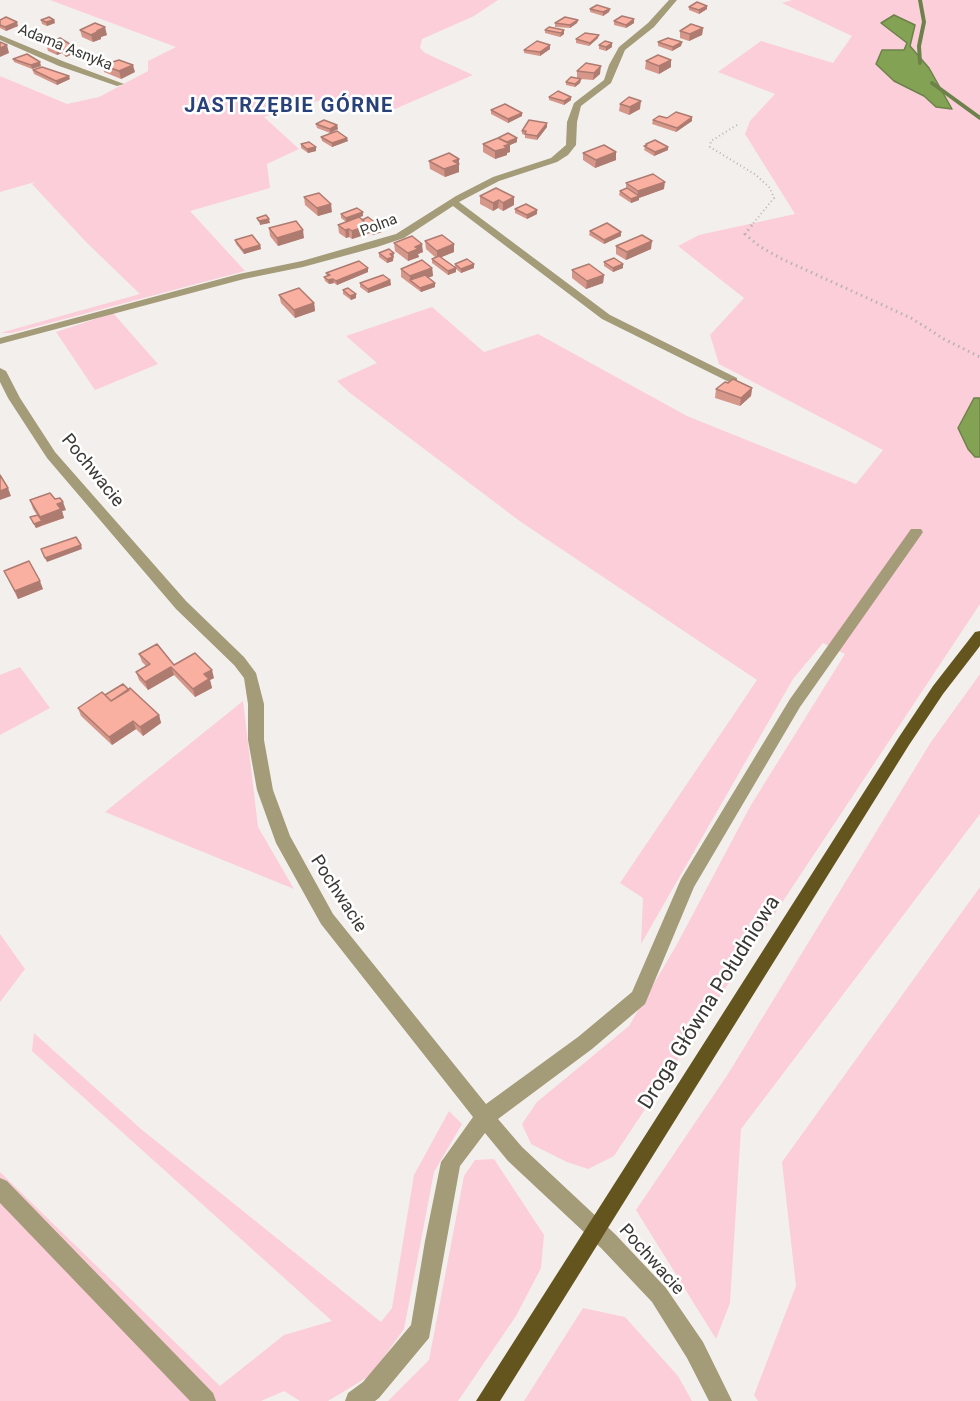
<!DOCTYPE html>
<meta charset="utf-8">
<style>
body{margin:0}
canvas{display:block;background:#f3efed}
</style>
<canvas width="980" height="1401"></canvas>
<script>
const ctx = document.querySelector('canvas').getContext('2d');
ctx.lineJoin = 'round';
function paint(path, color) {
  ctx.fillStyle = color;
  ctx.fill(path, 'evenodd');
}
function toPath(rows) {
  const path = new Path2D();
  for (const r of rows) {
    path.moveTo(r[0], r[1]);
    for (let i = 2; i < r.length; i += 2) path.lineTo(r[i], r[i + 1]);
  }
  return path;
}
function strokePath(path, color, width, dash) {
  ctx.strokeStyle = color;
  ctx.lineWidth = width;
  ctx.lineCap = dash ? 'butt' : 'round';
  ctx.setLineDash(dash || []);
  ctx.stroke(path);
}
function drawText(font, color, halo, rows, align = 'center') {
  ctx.font = font + ' Roboto,sans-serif';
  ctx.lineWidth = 5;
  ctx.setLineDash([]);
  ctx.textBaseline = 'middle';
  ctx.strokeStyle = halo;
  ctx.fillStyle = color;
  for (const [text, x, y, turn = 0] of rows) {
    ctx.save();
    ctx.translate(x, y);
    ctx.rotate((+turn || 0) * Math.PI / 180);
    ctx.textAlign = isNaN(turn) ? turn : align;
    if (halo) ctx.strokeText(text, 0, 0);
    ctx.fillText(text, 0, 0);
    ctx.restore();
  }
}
paint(toPath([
 [50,0,498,0,474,16,422,39,420,48,425,53,473,75,395,109,338,104,324,100,303,104,264,117,299,149,267,164,270,188,190,211,245,271,12,333,0,333,140,294,87,243,32,184,35,182,0,192,0,76,67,104,99,97,148,71,148,61,176,47],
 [792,0,980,0,980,398,974,398,975,457,980,457,980,604,614,1156,588,1169,567,1162,531,1144,522,1124,537,1102,629,1026,676,946,751,805,845,654,823,643,793,679,641,944,643,898,620,883,757,680,521,522,350,393,337,381,377,363,346,336,432,307,484,352,538,334,687,416,856,484,883,450,719,364,710,335,744,298,678,246,699,235,795,214,745,134,750,121,775,94,718,72,761,41,833,63,852,36,782,3],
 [894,15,910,46,929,68,951,108,936,107,924,96,894,81,882,50,904,50,907,42,881,23],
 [113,313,158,364,95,390,56,332],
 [20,667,50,708,0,735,0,675],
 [980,674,980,814,741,1129,730,1303,716,1339,636,1210,728,1074,931,742],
 [243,701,258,827,294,889,105,812],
 [980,887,980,1401,758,1401,754,1395,796,1286,782,1162],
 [0,934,25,969,0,1002],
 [34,1033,141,1129,381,1322,392,1308,414,1175,449,1111,462,1124,434,1172,404,1329,371,1375,328,1401,300,1401,284,1391,261,1401,0,1401,0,1172,220,1386,284,1335,332,1321,32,1051],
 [494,1159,544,1235,541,1268,516,1316,458,1401,388,1401,429,1360,464,1176,475,1160],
 [583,1308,625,1317,678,1376,692,1401,524,1401]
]), '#fbceda');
const water = toPath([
 [894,15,915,25,910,46,929,68,952,109,936,107,924,96,894,81,876,64,882,50,904,50,907,43,881,23,894,15],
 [974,398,980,398,980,457,975,457,968,449,958,428,974,398]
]);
paint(water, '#83a253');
strokePath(water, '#6d824a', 1.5);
strokePath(toPath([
 [920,0,924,22,919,46,920,63],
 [932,83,980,118]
]), '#6d824a', 4);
strokePath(toPath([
 [737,125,711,141,710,147,756,175,770,188,774,198,751,226]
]), '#b7b4b2', 2, [1, 3]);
strokePath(toPath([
 [752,225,745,234,759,246,782,259,911,318,944,339,980,357]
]), '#b7b4b2', 3, [1.5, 4]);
paint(toPath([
 [669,0,677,0,654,27,625,50,611,83,581,106,577,122,576,145,568,155,557,162,499,181,459,202,610,315,737,378,737,382,729,382,602,319,453,206,404,238,377,247,303,267,244,279,0,344,0,338,239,274,302,261,396,234,456,196,493,177,551,158,566,145,567,122,574,103,604,80,609,65,619,47,648,23,669,0],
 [0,35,65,62,124,84,117,86,59,66,0,40,0,35],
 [0,368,6,371,20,398,55,452,186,601,244,657,256,673,264,704,264,740,273,790,290,836,333,914,486,1104,578,1037,632,992,681,879,790,699,911,529,921,529,923,532,921,535,800,707,694,887,645,1004,592,1049,498,1119,522,1147,615,1234,666,1288,703,1342,732,1401,709,1401,687,1358,652,1302,601,1248,508,1161,485,1133,460,1166,429,1338,379,1398,375,1401,345,1401,348,1393,363,1382,411,1325,425,1241,441,1162,473,1117,321,924,276,843,257,790,248,740,248,704,244,678,234,665,176,609,47,458,8,398,0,382,0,368],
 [0,1178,7,1181,213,1393,216,1401,190,1401,0,1203,0,1178]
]), '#a49b78');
paint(toPath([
 [980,631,980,646,943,694,909,745,500,1401,476,1401,899,737,933,686,975,632,980,631]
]), '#63551d');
paint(toPath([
 [707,6,707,9,699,14,689,10,689,7],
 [590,9,610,9,609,12,603,16,590,12],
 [634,19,634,23,626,28,614,25,614,21],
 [0,20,18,26,6,31,0,28],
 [41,20,54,20,55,23,47,26,42,24],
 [578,20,577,23,570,28,555,27,555,23],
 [703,28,702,35,689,41,680,38,680,31],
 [80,30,107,35,101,37,101,39,93,42,82,37],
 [545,30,564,30,564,34,560,37,545,33],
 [60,38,75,53,66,57,62,53,57,55,48,51,46,44],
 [598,38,589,46,576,43,576,39],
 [658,42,682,42,681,46,672,51,658,46],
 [550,45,550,49,540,56,524,53,524,50],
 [599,45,612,47,606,51,599,49],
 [13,59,41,66,32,69,14,62],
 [646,61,671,67,659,74,645,69],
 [103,65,135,72,121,79,104,72],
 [33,70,70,79,57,85,34,74],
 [577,71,600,74,593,80,581,79,580,83,575,87,566,85,566,82,577,78],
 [549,97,571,97,571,100,564,105,549,100],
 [620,104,640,109,629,115,619,111],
 [491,110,522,113,522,116,508,123,491,114],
 [692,117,692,121,676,132,652,124,653,120,667,118],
 [547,123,547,127,537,140,525,138,525,135,522,134,522,131],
 [316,124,337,125,338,129,330,133,317,128],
 [321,137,348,141,332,147,322,141],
 [517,138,517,142,510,145,510,152,507,153,507,155,495,159,483,152,483,144],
 [301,144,316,151,308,153,301,148],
 [646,144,668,150,654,156,644,150],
 [583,153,616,160,595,168,583,160],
 [459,159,459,172,445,177,430,169,429,161],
 [626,183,664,189,639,198,639,200,631,203,619,195,620,191,626,189],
 [480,196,514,197,514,205,503,211,498,208,493,211,480,204],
 [304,197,332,212,318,216,305,205],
 [515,209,537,214,527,219,515,213],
 [341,214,363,216,359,217,362,220,382,228,382,232,373,235,370,233,352,239,349,237,346,238,339,233,338,225,346,222,341,218],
 [269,228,304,238,278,246,270,236],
 [590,231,621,232,621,236,604,244,589,235],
 [235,240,260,245,261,249,244,254,236,244],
 [425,241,454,244,454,252,441,257,455,267,455,264,474,268,461,273,456,269,456,272,448,275,432,263,432,259,436,258,426,249],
 [394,243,423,252,418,254,419,257,408,261,395,251],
 [616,246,651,249,626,260,616,254],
 [379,253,395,257,393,257,393,261,387,263,379,257],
 [604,262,623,268,613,272,604,266],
 [432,268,433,276,428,277,435,283,435,287,421,292,401,277,401,269],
 [572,270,604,275,603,283,586,289,572,278],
 [368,272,337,285,334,283,329,284,325,281,324,277,327,276,326,273],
 [390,280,391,285,368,293,360,287,360,283],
 [343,290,356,298,351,300,343,294],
 [279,295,314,303,315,311,295,318,281,303],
 [728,383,752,388,751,396,740,406,715,398,716,389],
 [55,499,66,510,62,511,64,518,36,528,30,517,37,515,33,509,30,500],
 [4,571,43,589,18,599],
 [139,654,214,678,210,680,212,688,195,697,174,675,148,690,139,680,136,672,146,666,142,662],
 [105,695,159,715,161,723,143,736,136,729,112,745,81,716,78,708]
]), '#d6978a');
paint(toPath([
 [707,6,707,9,699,14,699,10],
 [610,9,609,12,603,16,603,12],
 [634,19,634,23,626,28,626,25],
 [54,20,55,23,47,26,46,22],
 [578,20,577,23,570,28,570,25],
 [17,22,18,26,6,31,5,27],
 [105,27,107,35,101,37,101,39,93,42,91,35],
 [703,28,702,35,689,41,690,34],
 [564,30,564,34,560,37,561,33],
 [599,35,598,38,589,46,590,43],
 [682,42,681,46,672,51,673,47],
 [612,43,612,47,606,51,606,47],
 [7,45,9,53,0,57,0,48],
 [550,45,550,49,540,56,540,52],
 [60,46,62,53,57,55,56,48],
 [73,46,75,53,66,57,64,50],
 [671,60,671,67,659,74,659,66],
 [40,62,41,66,32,69,31,65],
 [133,65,135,72,121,79,119,71],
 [601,66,600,74,593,80,594,73],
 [69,76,70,79,57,85,56,81],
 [581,79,580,83,575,87,575,84],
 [571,97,571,100,564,105,564,101],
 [641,101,640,109,629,115,630,107],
 [522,113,522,116,508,123,508,119],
 [692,117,692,121,676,132,677,128],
 [547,123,547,127,537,140,537,136],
 [337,125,338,129,330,133,330,129],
 [347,138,348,141,332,147,332,143],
 [517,138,517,142,510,145,510,152,507,153,507,155,495,159,495,151,506,143],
 [316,147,316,151,308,153,307,149],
 [668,147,668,150,654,156,655,152],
 [616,152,616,160,595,168,596,160],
 [459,159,459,172,445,177,444,169,453,161],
 [665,182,664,189,639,198,639,200,631,203,631,199,637,197,638,191],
 [514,197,514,205,503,211,503,203],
 [499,200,498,208,493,211,493,203],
 [331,204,332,212,318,216,317,208],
 [537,210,537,214,527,219,527,215],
 [363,212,363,216,346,222,346,218],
 [269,219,270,223,260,225,259,221],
 [369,225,370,233,352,239,352,231],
 [382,228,382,232,373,235,372,231],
 [349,229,349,237,346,238,345,230],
 [303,230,304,238,278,246,277,238],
 [621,232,621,236,604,244,604,240],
 [652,241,651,249,626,260,627,252],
 [422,244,423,252,418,254,419,257,408,261,408,253,415,247],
 [454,244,454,252,437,259,437,251],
 [260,245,261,249,244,254,243,250],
 [394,253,393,261,387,263,387,259,390,254],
 [474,264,474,268,461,273,461,269],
 [623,264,623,268,613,272,613,268],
 [368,268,368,272,337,285,336,281],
 [432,268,433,276,414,283,410,280,410,276],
 [456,268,456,272,448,275,448,271],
 [604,275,603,283,586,289,587,281],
 [333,279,334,283,329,284,328,280],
 [390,280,391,285,368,293,368,289],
 [435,283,435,287,421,292,420,288],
 [356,294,356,298,351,300,350,296],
 [314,303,315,311,295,318,294,310],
 [752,388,751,396,740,406,741,398],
 [8,488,11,496,0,500,0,491],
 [63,502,66,510,62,511,64,518,43,525,40,517,57,504],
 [42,521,43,525,36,528,34,524],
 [81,545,82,549,47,562,45,558],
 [40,581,43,589,18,599,15,591],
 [171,667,174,675,148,690,145,682],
 [212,670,214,678,210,680,212,688,195,697,193,689,204,674],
 [159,715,161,723,143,736,140,727],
 [133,721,136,729,112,745,109,737]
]), '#ae7b71');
const building = toPath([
 [697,2,707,6,699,10,689,7,697,2],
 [597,5,610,9,603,12,590,9,597,5],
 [622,16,634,19,626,25,614,21,622,16],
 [6,17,17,22,5,27,0,25,0,20,6,17],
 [49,17,54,20,46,22,41,20,49,17],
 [565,17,578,20,570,25,555,23,565,17],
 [95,23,105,27,97,31,99,31,91,35,80,30,95,23],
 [691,24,703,28,690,34,680,31,691,24],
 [549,27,564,30,561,33,545,30,549,27],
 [585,33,599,35,590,43,576,39,585,33],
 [60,38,73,46,64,50,60,46,56,48,46,44,60,38],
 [668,38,682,42,673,47,658,42,668,38],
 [537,41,550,45,540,52,524,50,537,41],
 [605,41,612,43,606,47,599,45,605,41],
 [0,42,7,45,0,48,0,42],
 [27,54,40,62,31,65,13,59,27,54],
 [658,55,671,60,659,66,646,61,658,55],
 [119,60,133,65,119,71,103,65,119,60],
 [586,63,601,66,594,73,577,71,586,63],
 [42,67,69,76,56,81,33,70,42,67],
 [571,77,581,79,575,84,566,82,571,77],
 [558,91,571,97,564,101,549,97,558,91],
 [629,97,641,101,630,107,620,104,629,97],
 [505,104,522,113,508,119,491,110,505,104],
 [676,112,692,117,677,128,653,120,659,116,667,118,676,112],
 [324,120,337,125,330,129,316,124,324,120],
 [529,120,547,123,537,136,525,134,526,131,522,131,529,120],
 [337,131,347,138,332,143,321,137,337,131],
 [508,133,517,138,507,142,498,138,508,133],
 [498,138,510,144,504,146,507,148,495,151,483,144,498,138],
 [655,140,668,147,655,152,644,146,647,145,646,144,655,140],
 [309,142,316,147,307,149,301,144,309,142],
 [604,145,616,152,596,160,583,153,604,145],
 [449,153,459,159,453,161,459,164,444,169,429,161,449,153],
 [653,174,665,182,638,191,626,183,653,174],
 [496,188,514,197,503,203,499,200,493,203,480,196,496,188],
 [627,188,639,196,631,199,620,191,627,188],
 [319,193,331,204,317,208,304,197,319,193],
 [526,204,537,210,527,215,515,209,526,204],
 [357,208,363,212,346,218,341,214,357,208],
 [266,215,269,219,259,221,257,218,266,215],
 [359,217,369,225,352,231,349,229,345,230,338,225,359,217],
 [368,217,382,228,372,231,369,229,369,225,362,220,368,217],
 [296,221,303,230,277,238,269,228,296,221],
 [607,223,621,232,604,240,590,231,607,223],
 [252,235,260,245,243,250,235,240,252,235],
 [442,235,454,244,437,251,425,241,442,235],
 [642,235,652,241,627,252,616,246,642,235],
 [412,236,422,244,415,247,418,249,408,253,394,243,412,236],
 [389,249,394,253,390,254,393,257,387,259,379,253,389,249],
 [439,256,456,268,448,271,432,259,439,256],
 [614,258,623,264,613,268,604,262,614,258],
 [467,259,474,264,461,269,455,264,467,259],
 [422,260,432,268,410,276,401,269,422,260],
 [359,261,368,268,336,281,333,279,328,280,324,277,330,275,326,273,359,261],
 [589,264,604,275,587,281,572,270,589,264],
 [383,275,390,280,368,289,360,283,383,275],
 [425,275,435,283,420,288,410,280,425,275],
 [299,288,314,303,294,310,279,295,299,288],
 [348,288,356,294,350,296,343,290,348,288],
 [733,379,752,388,741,398,716,389,725,382,728,383,733,379],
 [0,475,8,488,0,491,0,475],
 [50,493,55,499,60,498,63,502,57,504,61,509,40,517,30,500,50,493],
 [38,515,42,521,34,524,30,517,38,515],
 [76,537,81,545,45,558,41,549,76,537],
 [29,561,40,581,15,591,4,571,29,561],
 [157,644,174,665,195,653,212,670,204,674,209,679,193,689,171,667,145,682,136,672,150,664,139,654,157,644],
 [123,684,129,690,111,701,105,695,123,684],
 [130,688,159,715,140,727,133,721,109,737,78,708,102,692,111,701,130,688]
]);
paint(building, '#f9b0a1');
strokePath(building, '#ae7b71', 1.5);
drawText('15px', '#393836', '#fff', [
 ["Adama Asnyka",65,48,22],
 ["Polna",379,226,-21]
]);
drawText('18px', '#393836', '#fff', [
 ["Pochwacie",92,471,51],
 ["Pochwacie",338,894,57],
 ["Pochwacie",651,1260,48]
]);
ctx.letterSpacing = '1.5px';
drawText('bold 20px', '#294179', '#fff', [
 ["JASTRZĘBIE GÓRNE",289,107]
]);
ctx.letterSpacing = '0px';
drawText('21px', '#393836', '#fff', [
 ["Droga Główna Południowa",710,1003,-58]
]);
</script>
